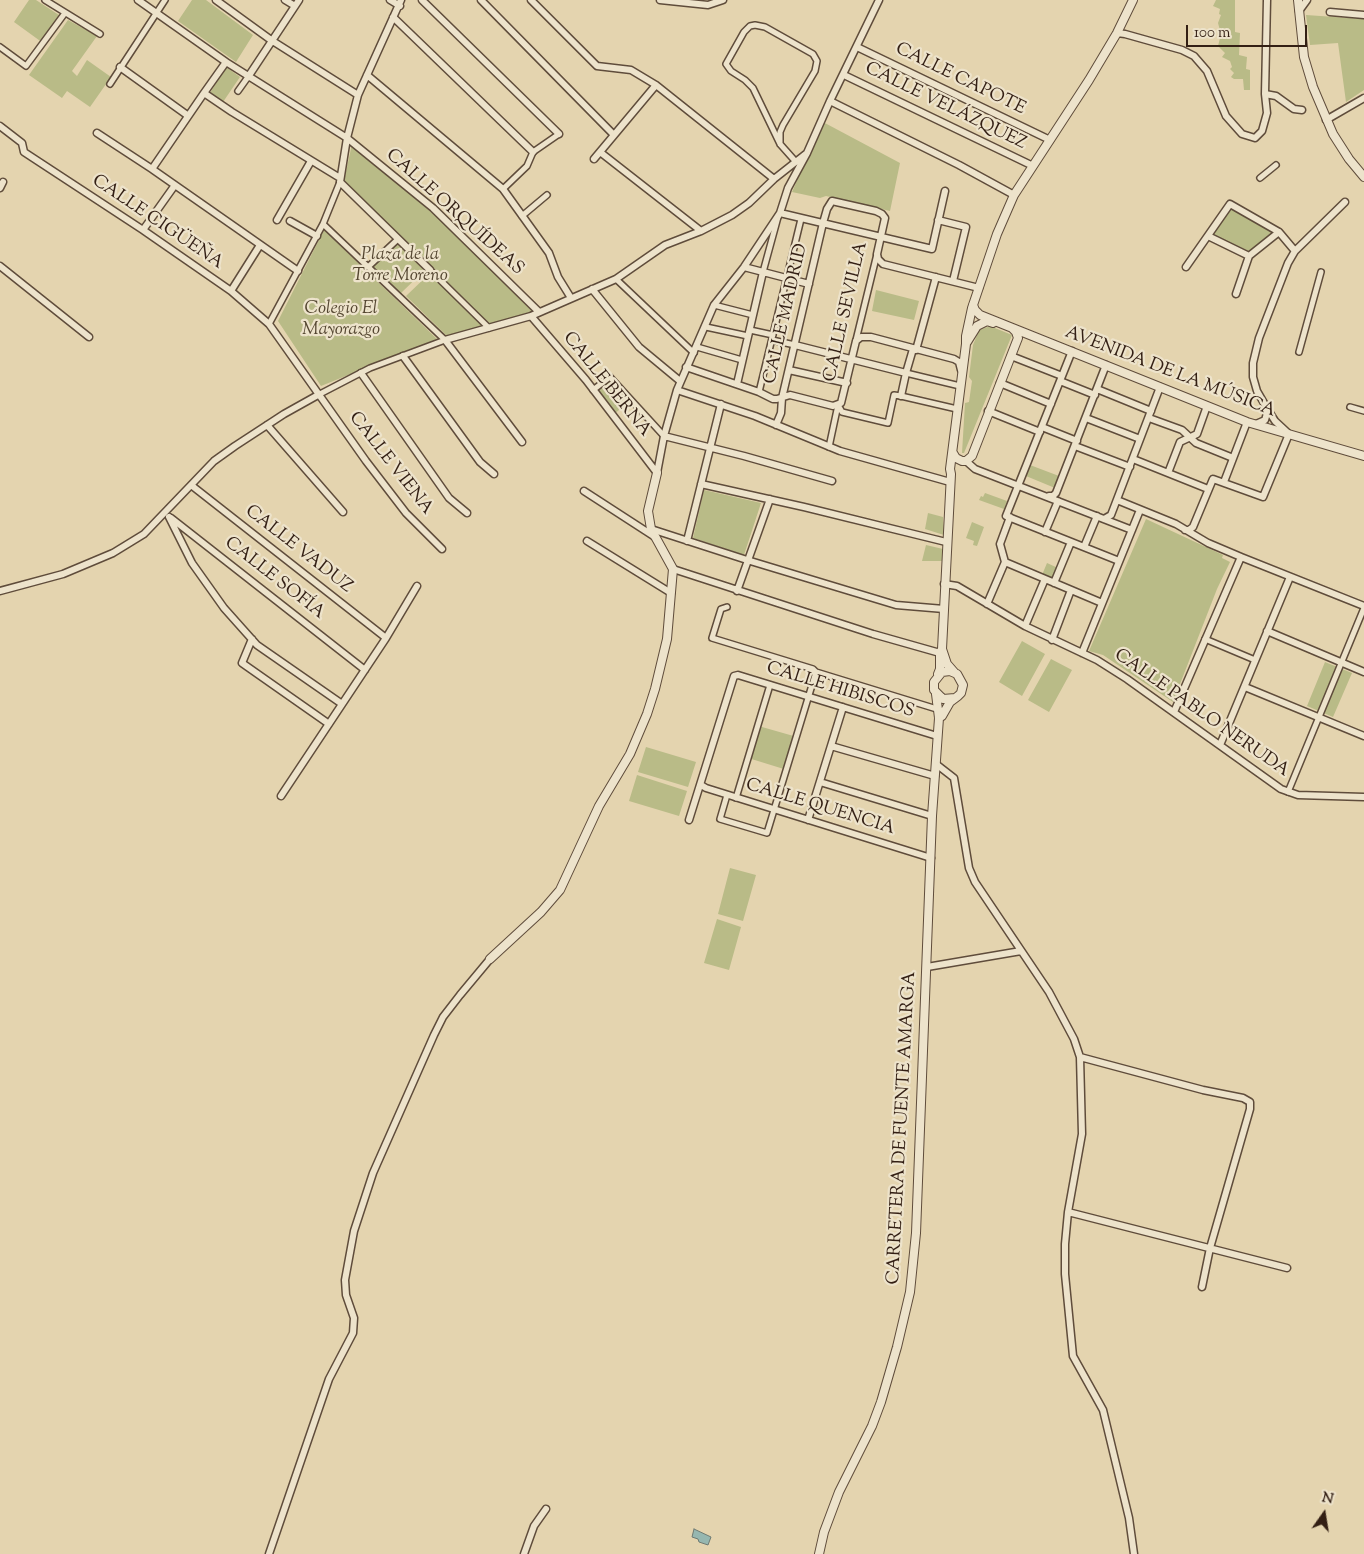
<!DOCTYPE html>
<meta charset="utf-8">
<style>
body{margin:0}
#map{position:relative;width:1364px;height:1554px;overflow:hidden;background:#e4d4af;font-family:"Sorts Mill Goudy",serif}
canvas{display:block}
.north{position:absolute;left:1299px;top:1489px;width:50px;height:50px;-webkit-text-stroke:4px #ede3cb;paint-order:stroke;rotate:13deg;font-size:14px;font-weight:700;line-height:20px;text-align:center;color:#331f14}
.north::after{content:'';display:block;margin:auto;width:18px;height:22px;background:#331f14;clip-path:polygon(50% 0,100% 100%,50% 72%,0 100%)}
.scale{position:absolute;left:1186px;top:25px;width:121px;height:22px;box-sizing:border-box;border:2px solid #331f14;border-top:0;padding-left:6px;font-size:15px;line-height:18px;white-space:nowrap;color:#331f14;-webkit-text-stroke:4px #ede3cb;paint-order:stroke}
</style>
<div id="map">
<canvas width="1364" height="1554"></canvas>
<div class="north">N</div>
<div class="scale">100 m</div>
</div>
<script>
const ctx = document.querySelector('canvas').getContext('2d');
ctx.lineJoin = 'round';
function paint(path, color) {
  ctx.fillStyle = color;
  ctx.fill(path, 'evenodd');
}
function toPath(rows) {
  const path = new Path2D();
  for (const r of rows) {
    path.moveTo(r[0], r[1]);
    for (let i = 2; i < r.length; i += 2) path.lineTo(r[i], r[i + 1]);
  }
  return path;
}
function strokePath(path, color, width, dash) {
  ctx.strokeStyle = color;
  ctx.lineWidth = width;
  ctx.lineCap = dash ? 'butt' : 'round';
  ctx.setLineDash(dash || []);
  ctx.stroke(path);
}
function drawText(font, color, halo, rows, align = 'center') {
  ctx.font = font + ' "Sorts Mill Goudy",serif';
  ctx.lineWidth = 4.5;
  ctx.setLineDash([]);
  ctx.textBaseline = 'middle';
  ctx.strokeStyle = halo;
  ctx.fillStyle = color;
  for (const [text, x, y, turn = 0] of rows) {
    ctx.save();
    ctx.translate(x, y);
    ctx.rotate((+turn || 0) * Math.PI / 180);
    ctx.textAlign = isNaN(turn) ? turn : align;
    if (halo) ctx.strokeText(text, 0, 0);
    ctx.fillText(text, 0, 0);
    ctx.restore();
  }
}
paint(toPath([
 [29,0,36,0,62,17,43,43,14,22],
 [192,0,206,0,253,35,236,62,178,21],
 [1216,0,1235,0,1235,32,1240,33,1239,55,1247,57,1246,69,1250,70,1250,90,1244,90,1243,79,1234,79,1231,77,1234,73,1230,69,1232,67,1230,61,1222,57,1225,53,1218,46,1221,34,1218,23,1221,15,1219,14,1220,9,1213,6],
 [1306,15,1364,19,1364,90,1346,102,1338,43,1310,45],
 [68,20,97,36,72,71,77,76,87,60,111,77,90,107,67,91,62,98,29,75],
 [226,67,240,77,223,102,210,93],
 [823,122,900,163,890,211,826,196,820,198,792,192],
 [352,144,444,223,535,312,490,325,344,181],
 [1230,207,1274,231,1249,252,1212,235],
 [324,230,437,339,321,386,278,321],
 [400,241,428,267,401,293,372,266],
 [430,273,484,326,447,336,406,296],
 [876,290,919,301,914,320,872,311],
 [990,326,1012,335,964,453,962,453,965,403,969,402,972,381,969,377,973,345,979,330],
 [610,377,631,400,613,415,593,390],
 [1030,465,1059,476,1055,488,1026,476],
 [704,490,761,503,744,555,693,538],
 [985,493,1007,501,1004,509,979,500,981,496,983,497],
 [928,513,943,517,944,535,925,529],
 [1146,519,1223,555,1222,558,1230,562,1217,589,1173,702,1103,655,1089,651],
 [972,522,984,527,977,546,973,545,974,541,966,538],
 [926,545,943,549,943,561,922,561],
 [1047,563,1058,568,1053,579,1042,575],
 [1022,641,1045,654,1022,696,999,682],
 [1051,659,1072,670,1049,712,1028,700],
 [1325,662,1352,673,1333,717,1307,706],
 [755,725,797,737,787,770,745,757],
 [646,747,696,762,688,787,638,772],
 [637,775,687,791,679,816,629,801],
 [730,868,756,875,743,921,718,914],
 [717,919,741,927,729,970,704,963]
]), '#b9bb87');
const water = toPath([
 [694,1529,711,1537,708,1545,699,1542,698,1539,692,1537,694,1529]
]);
paint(water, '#96b7b0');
strokePath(water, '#6e7a72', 1);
const pedestrian = toPath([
 [45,0,100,34],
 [0,47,26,66,65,13],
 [110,84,165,0],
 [238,91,248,77],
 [780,144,780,132,783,125,815,71,817,61,813,54,765,27,755,25,750,26,744,32,726,64,731,71,745,80,753,88,780,144,796,162],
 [1260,178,1276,165],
 [503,189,527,166,533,152,559,134],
 [522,216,547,195],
 [368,267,398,239],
 [430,270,489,328],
 [763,272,778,217],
 [616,279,694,353],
 [714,305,753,315],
 [269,324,323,224,340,182],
 [706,327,748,336],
 [750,330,773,335],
 [772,340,795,345],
 [856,340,877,254],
 [697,347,742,360],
 [1299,352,1321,272],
 [906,373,960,386],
 [593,390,610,377,664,436],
 [759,392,801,219],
 [318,395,370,368,445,340,323,224],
 [838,405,842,412,888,423,894,395,901,396,957,409],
 [1350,407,1364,411],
 [829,447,838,405],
 [1205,639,1255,660],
 [816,672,940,710],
 [1288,792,1364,608],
 [727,795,720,819,767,833,816,672,813,669,712,638,721,609,727,607],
 [736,798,770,685]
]);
const minor = toPath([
 [138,0,226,62,347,138,433,208,539,312],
 [216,0,271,40,358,95],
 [285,0,295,6],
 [390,0,400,6],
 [401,0,358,95,347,138,340,182,430,270],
 [422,0,559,134],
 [481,0,613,134],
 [531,0,597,66,631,70,656,85,774,179],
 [660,0,708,5,723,0],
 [1299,11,1307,0],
 [1330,12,1364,15],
 [393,17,533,152],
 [1117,33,1125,34,1182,50,1194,56,1207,71,1226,116,1242,134,1255,138,1262,131,1267,113,1265,94,1267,0],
 [857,47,1050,140],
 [226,62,204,93,232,112,340,178],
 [120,67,187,115],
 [367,75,503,189,549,253,558,277,571,298],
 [844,75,1033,166],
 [248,77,299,0],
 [1265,94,1276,96,1294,109,1302,110],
 [830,101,959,165,1014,195],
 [1326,120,1364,98],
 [0,126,22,143,24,152,143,230,231,291,269,324,366,461,406,513,442,549],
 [97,133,152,169,298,271],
 [600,152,701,231],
 [594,159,656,85],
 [152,169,204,93],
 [0,188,3,182],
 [780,213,932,249,945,191],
 [277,220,311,161],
 [938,220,966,227,953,281],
 [290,221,317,236],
 [143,230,175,185],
 [1208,236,1249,256],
 [0,266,89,337],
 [744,267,809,284],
 [1186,267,1230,204,1279,232,1295,251],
 [592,289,639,347,680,381],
 [231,291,260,245],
 [1236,294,1249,256,1279,232],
 [531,316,586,380,657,473],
 [795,345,906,373,913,349],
 [916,350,936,277],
 [1072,351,1006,516,1119,561],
 [403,356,480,462,494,474],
 [1011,356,1062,376],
 [686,367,759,392,773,399,777,399,790,395,833,406,841,403,856,341,861,337,871,337,954,359,959,362,961,370],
 [789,370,847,383],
 [361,373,449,498,467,513],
 [1060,381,1095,395],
 [1000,383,1051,404],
 [737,384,763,272],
 [1097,389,1151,411],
 [677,390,755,416,840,451,950,482],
 [901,396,906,373],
 [988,411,1040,432],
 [1086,418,1140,439],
 [1149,418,1182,430,1196,443,1233,458],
 [1256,424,1265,420,1268,410],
 [267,425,343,512],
 [776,425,781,413,782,398,823,223,827,209,832,201,876,211,882,214,885,218,877,254,878,259,883,264,979,288],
 [1042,427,1077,441],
 [664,436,744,456,832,481],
 [522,442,445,340,531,316,616,279,665,245,701,231,732,215,749,203,774,179,807,153],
 [1075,446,1130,467],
 [1133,459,1208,489],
 [966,461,975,469,1132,530],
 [657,473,664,436,677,390,714,305,744,267,780,213,788,188,807,153,830,101,879,0],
 [1168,473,1180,442,1197,434,1207,406],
 [1224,482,1247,422],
 [701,484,804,507,946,542],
 [191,485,386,638],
 [584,491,655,537],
 [1049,496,1053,496,1056,493,1106,365],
 [1117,500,1176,524,1208,543,1241,557,1364,606],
 [169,517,192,563,224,608,257,645,342,704],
 [171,518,365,670],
 [1104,519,1111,515,1160,387],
 [651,529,747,560,896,605,944,609],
 [1185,530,1189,530,1193,527,1213,479,1263,497,1289,434,1275,421,1268,410,1257,391,1253,377,1253,363,1259,338,1288,263,1295,251,1345,202],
 [1045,532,1058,501],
 [587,541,671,593],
 [687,541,721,404],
 [1084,547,1097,516],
 [1005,562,1102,603],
 [673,569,873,634,940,653],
 [1054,583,1071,542],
 [944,584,957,586,1025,626,1097,660,1127,679,1281,789,1298,795,1364,797],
 [0,591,63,574,113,553,144,534,214,461,235,446,284,414,318,395],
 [737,591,770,499],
 [987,604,1005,562,1000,544,1010,517],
 [1025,626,1045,579],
 [1267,631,1364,672],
 [252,639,242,663,329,724],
 [1052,640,1071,590],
 [1082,653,1140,510],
 [1245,687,1364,736],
 [1174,712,1241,557],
 [1220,745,1290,577],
 [831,746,935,776],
 [936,764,954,778,969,868,975,882,1049,992,1074,1039,1080,1057,1082,1134,1068,1212,1065,1244,1065,1274,1073,1356,1103,1410,1129,1518,1134,1554],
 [820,782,932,816],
 [701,785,706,788,931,858],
 [281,796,386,638,417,586],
 [689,820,734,676,738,675,937,736],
 [808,820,843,707],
 [927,967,1021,951],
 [1080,1057,1203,1090,1243,1098,1250,1102,1250,1109,1210,1248,1202,1287],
 [1068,1212,1287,1268],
 [269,1554,329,1379,353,1333,354,1318,346,1295,345,1280,354,1231,373,1173,434,1035,443,1017,460,995,490,959],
 [524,1554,534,1526,546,1509]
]);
const tertiary = toPath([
 [1298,0,1304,57,1313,87,1333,134,1349,159,1364,177],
 [973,305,975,310,980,315,1247,422,1364,456],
 [967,342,977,326,987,321,993,323],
 [953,453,956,458,962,461,966,461,972,456,1018,338,1016,332,1012,328],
 [942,649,947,664,954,672],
 [938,674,940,669,940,653,942,649,951,474,950,469,966,344,966,336,972,308,997,234,1014,195,1089,80,1117,33,1133,0],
 [939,718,942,716,950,702,958,696,961,693,963,685,957,674,950,671,942,672,934,682,934,690,943,699,955,698],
 [490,959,541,912,560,890,599,806,630,754,647,714,655,689,667,639,673,569,651,529,648,511,657,473],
 [819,1554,824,1532,839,1492,872,1426,881,1402,897,1347,910,1292,916,1233,932,816,939,718,936,694]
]);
strokePath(pedestrian, '#5f4c3b', 8);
strokePath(minor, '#5f4c3b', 9);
strokePath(tertiary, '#5f4c3b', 10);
strokePath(pedestrian, '#ede3cb', 5);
strokePath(minor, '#ede3cb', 6);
strokePath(tertiary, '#ede3cb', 8);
drawText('18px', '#331f14', '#ede3cb', [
 ["CALLE CAPOTE",960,80,26],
 ["CALLE VELÁZQUEZ",945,107,26],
 ["CALLE ORQUÍDEAS",454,213,42],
 ["CALLE CIGÜEÑA",157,223,34],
 ["CALLE SEVILLA",847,312,-77],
 ["CALLE MADRID",787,314,-77],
 ["AVENIDA DE LA MÚSICA",1170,373,21],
 ["CALLE BERNA",606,385,51],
 ["CALLE VIENA",390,464,52],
 ["CALLE VADUZ",298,550,38],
 ["CALLE SOFÍA",274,579,38],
 ["CALLE HIBISCOS",840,691,17],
 ["CALLE PABLO NERUDA",1201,714,35],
 ["CALLE QUENCIA",820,808,17],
 ["CARRETERA DE FUENTE AMARGA",903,1128,-87]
]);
drawText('italic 18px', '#544631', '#ede3cb', [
 ["Plaza de la",400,256],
 ["Torre Moreno",400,277],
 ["Colegio El",341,310],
 ["Mayorazgo",341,331]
]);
</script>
